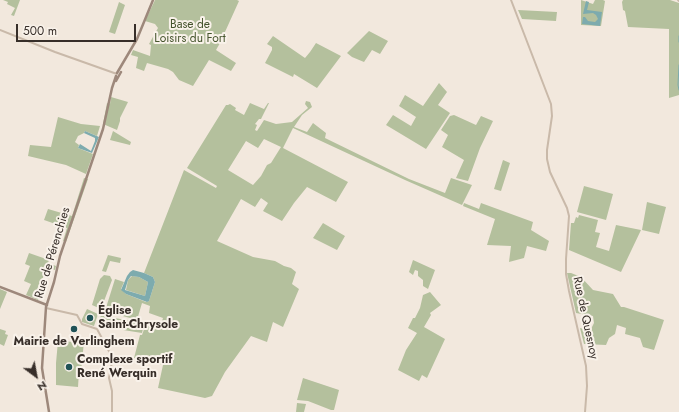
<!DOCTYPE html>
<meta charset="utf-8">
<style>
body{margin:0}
#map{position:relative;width:679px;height:412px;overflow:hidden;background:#f2e8dd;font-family:Jost,sans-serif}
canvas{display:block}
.north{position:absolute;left:16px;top:356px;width:40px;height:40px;-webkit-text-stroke:3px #f9f2ea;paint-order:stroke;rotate:148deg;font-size:11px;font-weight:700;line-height:16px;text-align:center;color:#372e29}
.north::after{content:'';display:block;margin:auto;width:14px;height:18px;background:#372e29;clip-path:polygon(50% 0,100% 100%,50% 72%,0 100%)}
.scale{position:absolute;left:16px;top:24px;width:120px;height:18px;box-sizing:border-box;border:2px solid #372e29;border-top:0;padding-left:5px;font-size:12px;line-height:14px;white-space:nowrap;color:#372e29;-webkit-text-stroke:3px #f9f2ea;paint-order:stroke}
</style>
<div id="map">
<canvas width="679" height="412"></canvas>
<div class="north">N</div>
<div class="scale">500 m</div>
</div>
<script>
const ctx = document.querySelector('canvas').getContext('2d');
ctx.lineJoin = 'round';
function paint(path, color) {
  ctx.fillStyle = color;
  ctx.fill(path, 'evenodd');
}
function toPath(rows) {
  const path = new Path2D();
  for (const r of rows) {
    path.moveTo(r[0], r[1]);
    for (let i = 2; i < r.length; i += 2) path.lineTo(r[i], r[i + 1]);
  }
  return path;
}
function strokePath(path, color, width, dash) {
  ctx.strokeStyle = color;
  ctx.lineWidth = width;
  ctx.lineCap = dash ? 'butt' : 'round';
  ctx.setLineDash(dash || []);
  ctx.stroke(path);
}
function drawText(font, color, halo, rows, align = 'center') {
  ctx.font = font + ' Jost,sans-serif';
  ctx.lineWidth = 4;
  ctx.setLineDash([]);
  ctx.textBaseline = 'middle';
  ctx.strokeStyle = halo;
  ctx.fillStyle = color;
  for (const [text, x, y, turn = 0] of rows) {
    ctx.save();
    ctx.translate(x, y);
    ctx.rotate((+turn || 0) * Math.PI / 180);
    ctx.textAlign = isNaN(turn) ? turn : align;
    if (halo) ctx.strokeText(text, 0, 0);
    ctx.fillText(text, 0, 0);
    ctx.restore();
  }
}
paint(toPath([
 [3,0,20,0,14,16,11,15,15,8,7,4,8,2],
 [155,0,237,0,239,1,220,43,216,50,236,63,231,71,209,60,193,86,179,80,173,72,168,69,147,63,144,71,136,68,138,57,131,55,133,50,150,56,151,45,149,44,158,28,155,24,145,21],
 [581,0,593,4,595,0,603,0,605,1,601,26,581,25],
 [623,0,670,0,679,3,679,95,669,98,669,29,628,27,625,11,623,10,622,2],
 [119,2,125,5,115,34,109,32],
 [518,10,557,12,556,21,522,19],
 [369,31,388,41,380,54,372,50,364,62,352,57,347,53],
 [273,36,305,58,310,52,316,43,341,56,317,88,294,74,293,77,265,63,272,50,272,47,267,44],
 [439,83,447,92,438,105,450,113,426,149,386,125,393,115,411,126,416,117,399,106,405,95,423,106],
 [111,97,128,102,120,118,120,121,117,130,103,124,107,103,110,104],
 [306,101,310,102,312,107,302,115,294,127,307,132,313,123,326,133,325,138,409,179,445,193,451,178,472,185,462,205,405,180,293,128,283,148,348,182,336,202,307,187,294,203,282,221,263,211,268,203,261,198,255,207,241,199,217,241,253,257,275,261,284,266,291,268,296,272,292,284,299,289,283,327,273,322,267,342,251,336,225,372,212,396,205,398,158,388,163,365,134,358,140,335,142,335,146,324,160,327,163,318,149,313,150,306,142,303,137,320,105,311,115,279,124,282,121,289,126,294,146,302,149,301,155,282,153,277,144,273,184,170,216,188,217,186,187,168,226,105,228,105,230,104,236,108,235,110,244,115,250,103,264,109,268,103,269,103,261,119,259,119,255,124,257,125,255,130,257,131,264,120,276,124,292,122,308,108,305,104],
 [264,139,281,147,271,163,267,165,261,176,253,185,228,170,246,141,258,148],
 [454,115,476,125,481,116,493,121,480,148,468,181,456,178,464,160,442,147,448,135,441,130,450,116],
 [58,117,81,124,100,126,97,136,85,131,84,133,78,136,75,142,79,145,78,148,93,154,86,174,66,165,28,156,30,145,51,147],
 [113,131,131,142,130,145,110,140],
 [503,160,510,163,501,191,494,189],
 [84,178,88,179,66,242,63,241,67,228,44,220,48,209,72,216],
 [584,186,613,194,606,220,577,212],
 [647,202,666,207,659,234,642,230],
 [464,203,479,209,481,203,533,222,531,230,549,241,546,251,527,246,524,258,509,262,511,246,487,245,495,219,463,206],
 [579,215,598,220,595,232,600,233,596,247,609,251,616,225,641,230,621,272,569,250,571,223,574,223,576,217,578,218],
 [323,223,345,236,337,250,313,238],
 [29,253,49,260,48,263,56,266,55,270,44,266,43,270,45,271,40,287,42,288,38,300,26,295,31,284,24,281,30,266,25,264],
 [108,255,121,258,120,263,110,261,106,272,102,271],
 [413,260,435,270,428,289,423,286,423,280,418,276,418,271,415,270,413,275,409,272],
 [567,273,571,273,581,277,593,290,613,294,621,307,624,307,664,320,654,350,643,347,640,338,625,334,626,328,617,325,615,334,609,338,606,345,584,344,580,328,590,331,594,323,593,316,576,313],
 [104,275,110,276,112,280,101,309,92,305,100,279],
 [132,276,139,277,148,282,145,296,126,290,128,280],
 [0,289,7,292,0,309],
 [430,292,441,305,430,313,431,315,424,327,445,339,427,378,422,375,419,381,398,370,406,350,417,333,408,328,413,318,415,318,420,308,423,295],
 [87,309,98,314,94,326,82,322,82,319],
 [101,315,144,324,142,333,98,326],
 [0,329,6,331,5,334,8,335,4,346,0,344],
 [77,340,83,340,84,341,81,372,79,372,78,387,56,385,56,363,58,341,75,342],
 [303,378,339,390,334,410,331,410,308,401,297,400],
 [297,403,306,404,304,412,296,412]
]), '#b4c09d');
paint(toPath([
 [586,1,589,2,587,10,602,12,600,26,582,24,583,17,585,17,588,21,595,22,598,19,596,15,593,13,583,14],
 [85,131,99,137,92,153,78,148,80,144,91,151,95,141,95,138,84,133],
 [133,270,144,273,153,277,155,282,149,301,147,302,126,294,121,290,127,276,130,272],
 [131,276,139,277,148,282,145,296,125,290,128,280]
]), '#7dabae');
strokePath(toPath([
 [679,36,679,42],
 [679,65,678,85,679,90]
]), '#7dabae', 1);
strokePath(toPath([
 [511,0,551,104,552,116,547,150,547,159,550,172,567,208,569,216,566,259,566,274,569,291,586,366,587,386,585,412],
 [678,0,679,1],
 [0,30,55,52,117,74],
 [46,308,77,315,82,324,97,329,111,355,112,362,109,378,112,391,112,412]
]), '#c9b9a9', 2);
strokePath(toPath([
 [117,73,137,39,153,0],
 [116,81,121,72],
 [0,287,47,305],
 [49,412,42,368,46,307,54,282,60,256,103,129,112,88,116,76]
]), '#9d887b', 2.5);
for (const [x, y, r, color] of [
 [90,318,4,"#205257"],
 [74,329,4,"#205257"],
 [69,367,4,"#205257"]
]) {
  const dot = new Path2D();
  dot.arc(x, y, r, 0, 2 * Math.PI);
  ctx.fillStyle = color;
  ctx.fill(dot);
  strokePath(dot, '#f9f2ea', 1.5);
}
drawText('12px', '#45542d', '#f9f2ea', [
 ["Base de",190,25],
 ["Loisirs du Fort",190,39]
]);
drawText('12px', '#372e29', '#f9f2ea', [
 ["Rue de Pérenchies",53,253,-73],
 ["Rue de Quesnoy",585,318,78]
]);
drawText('bold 12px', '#372e29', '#f9f2ea', [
 ["Église",98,311],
 ["Saint-Chrysole",98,325],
 ["Mairie de Verlinghem",74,342,"center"],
 ["Complexe sportif",77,360],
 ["René Werquin",77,374]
], 'left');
</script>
